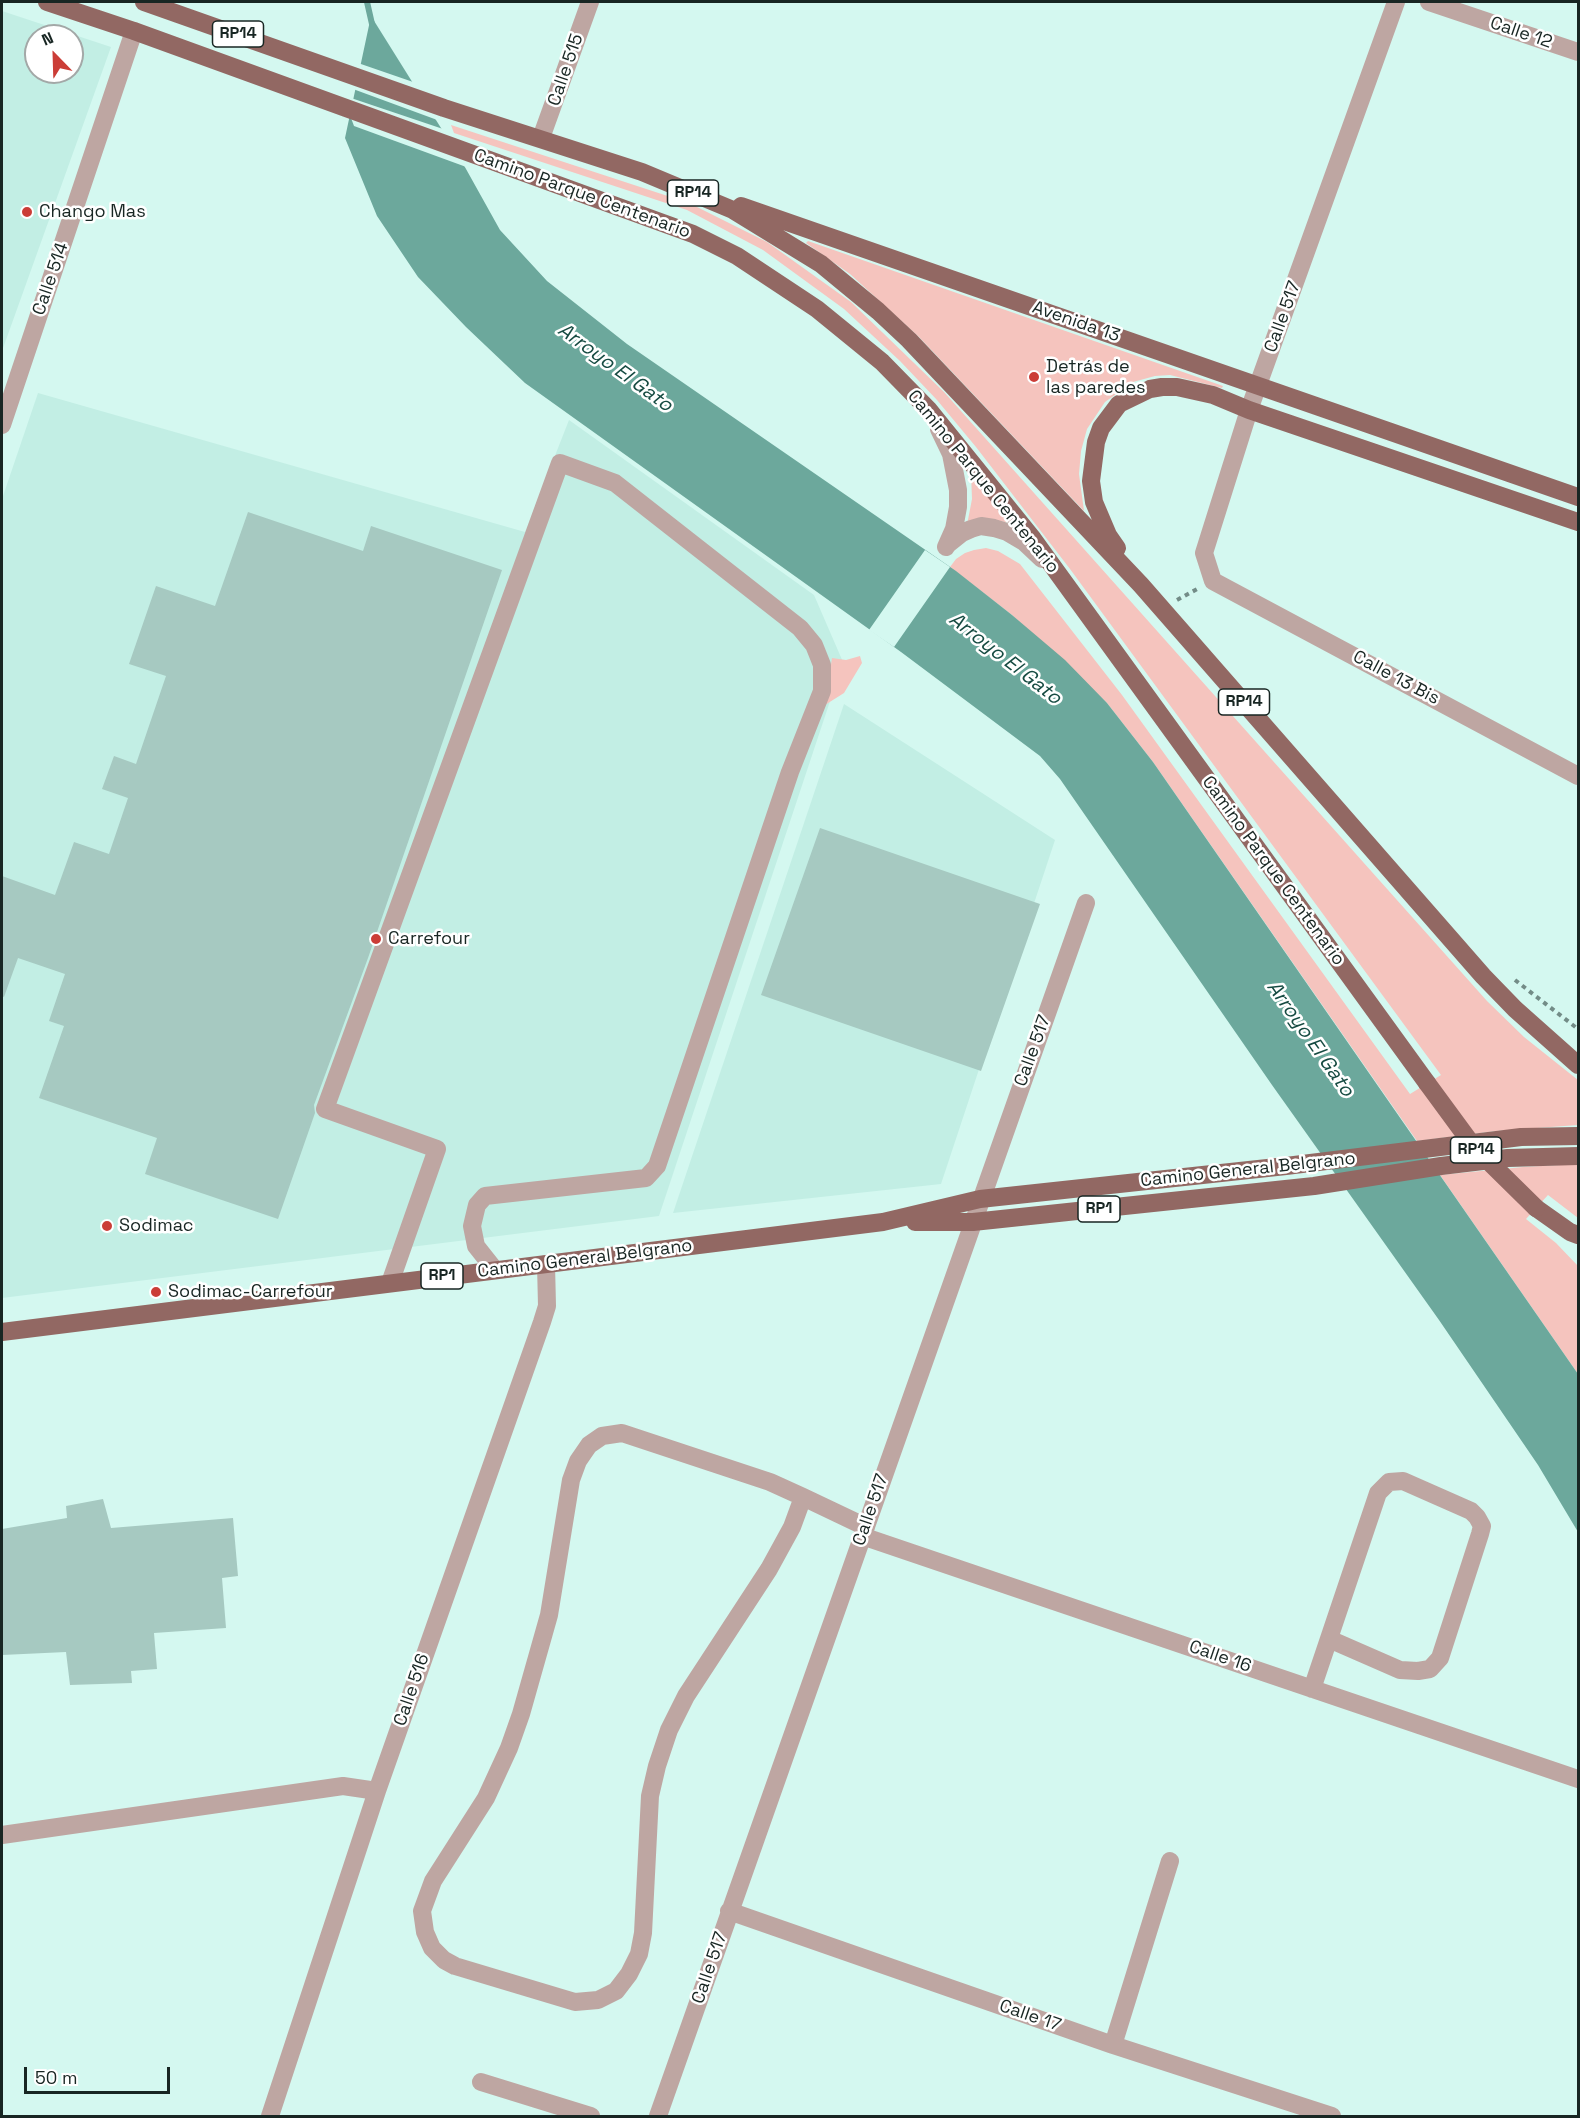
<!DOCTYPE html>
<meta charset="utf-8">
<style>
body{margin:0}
#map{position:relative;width:1580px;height:2118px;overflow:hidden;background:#d4f8f0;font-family:"Space Grotesk",sans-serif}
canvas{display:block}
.frame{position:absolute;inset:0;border:3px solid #182623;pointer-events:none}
.north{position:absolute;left:24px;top:24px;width:60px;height:60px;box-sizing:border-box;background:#fff;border:2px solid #a3a8a7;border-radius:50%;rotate:337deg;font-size:16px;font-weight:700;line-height:24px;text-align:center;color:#182623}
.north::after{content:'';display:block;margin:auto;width:21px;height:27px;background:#cb3d37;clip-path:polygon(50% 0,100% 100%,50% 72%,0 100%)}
.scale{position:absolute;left:24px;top:2067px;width:146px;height:27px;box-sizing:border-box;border:3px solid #182623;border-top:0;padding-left:8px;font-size:18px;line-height:21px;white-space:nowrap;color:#182623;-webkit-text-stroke:4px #fff;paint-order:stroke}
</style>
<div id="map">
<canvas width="1580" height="2118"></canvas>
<div class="frame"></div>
<div class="north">N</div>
<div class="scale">50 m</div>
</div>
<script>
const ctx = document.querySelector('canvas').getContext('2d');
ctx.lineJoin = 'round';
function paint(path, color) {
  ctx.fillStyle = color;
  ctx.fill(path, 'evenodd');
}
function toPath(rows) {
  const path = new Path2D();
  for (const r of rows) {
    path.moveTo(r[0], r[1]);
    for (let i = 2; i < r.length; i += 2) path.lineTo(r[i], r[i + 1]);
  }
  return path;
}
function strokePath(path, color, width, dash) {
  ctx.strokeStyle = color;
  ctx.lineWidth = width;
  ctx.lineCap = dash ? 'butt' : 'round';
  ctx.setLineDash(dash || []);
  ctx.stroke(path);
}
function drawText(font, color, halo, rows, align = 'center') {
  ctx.font = font + ' "Space Grotesk",sans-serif';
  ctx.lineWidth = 5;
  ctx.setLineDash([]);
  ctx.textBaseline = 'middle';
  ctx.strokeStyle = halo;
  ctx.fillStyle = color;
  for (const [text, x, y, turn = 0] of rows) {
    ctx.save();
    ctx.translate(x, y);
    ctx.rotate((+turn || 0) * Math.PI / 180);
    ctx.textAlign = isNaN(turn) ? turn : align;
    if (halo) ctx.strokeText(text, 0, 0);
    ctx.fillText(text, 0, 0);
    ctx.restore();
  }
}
paint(toPath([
 [2,11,111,47,2,351],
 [36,36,72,36,72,72,36,72],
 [38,393,525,532,569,420,814,595,843,662,659,1216,2,1298,2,499],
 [844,704,1055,840,941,1184,673,1213]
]), '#c2eee4');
paint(toPath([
 [451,125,689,203,767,242,851,302,944,392,1487,1001,1524,1037,1578,1080,1578,1125,1496,1131,1417,1141,1153,762,1107,703,1012,615,950,567,956,559,965,553,974,550,986,548,998,551,1020,564,1122,695,1410,1094,1441,1075,1070,569,976,447,937,400,900,361,844,309,763,250,687,210,454,133],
 [808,241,1223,386,1222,388,1170,375,1155,376,1133,382,1105,402,1087,429,1081,451,1079,474,1084,511,919,337,850,274,806,243],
 [971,473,1011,523,987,519,967,525,972,499],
 [860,656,862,663,844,693,825,705,832,658,846,660],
 [1578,1164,1578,1218,1548,1195,1526,1219,1556,1243,1578,1266,1578,1374,1440,1175,1523,1167]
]), '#f5c4be');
paint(toPath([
 [371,16,461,160,500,230,547,281,627,344,956,571,1012,615,1065,660,1107,703,1153,762,1578,1374,1578,1532,1538,1465,1439,1320,1272,1085,1060,779,1040,756,901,652,525,383,466,327,418,277,377,216,345,138]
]), '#6ca89c');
paint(toPath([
 [358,63,416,83,440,121,353,89],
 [351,98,446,130,469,168,354,126,348,110],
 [925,550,950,567,894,647,869,630]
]), '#d4f8f0');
strokePath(toPath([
 [367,2,372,24]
]), '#6ca89c', 6);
paint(toPath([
 [248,512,363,551,371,526,502,570,368,958,314,1105,315,1113,278,1219,145,1174,157,1138,39,1098,64,1026,49,1021,65,974,18,958,4,997,2,996,2,876,55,895,74,842,109,854,128,798,102,789,114,756,136,764,166,676,129,664,156,586,215,606],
 [820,828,1040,904,981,1071,761,995],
 [103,1499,111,1528,233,1518,238,1576,222,1578,226,1628,154,1633,157,1669,131,1671,132,1683,70,1685,66,1652,2,1655,2,1529,67,1518,66,1506]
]), '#a6c9c1');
strokePath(toPath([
 [1177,600,1199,588],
 [1515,980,1578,1029]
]), '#738c87', 4, [4.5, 4.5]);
strokePath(toPath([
 [1396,2,1249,410,1204,553,1213,581,1578,776],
 [1429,2,1578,52],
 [541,138,590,2],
 [2,425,134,31],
 [939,429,951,454,958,490,958,507,954,529,946,547],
 [947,545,962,533,971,529,981,526,994,528,1007,532,1024,542,1042,559],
 [390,1283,437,1149,325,1109,560,463,615,483,800,628,814,645,822,665,822,691,790,772,657,1166,646,1178,485,1196,477,1205,472,1226,476,1246,495,1270],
 [803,1497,792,1527,769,1569,686,1696,669,1730,657,1766,650,1796,643,1933,639,1954,629,1974,616,1991,598,2000,575,2002,455,1966,444,1960,432,1948,425,1932,422,1911,433,1881,486,1798,509,1748,521,1714,549,1615,571,1480,578,1461,589,1445,602,1436,622,1433,770,1482,803,1497,866,1527],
 [862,1536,1578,1779],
 [1312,1689,1378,1493,1389,1482,1403,1481,1471,1511,1477,1517,1482,1526,1480,1534,1440,1658,1430,1669,1418,1671,1400,1670,1329,1639],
 [2,1835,343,1786,377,1791],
 [729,1911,1113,2045,1332,2116],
 [1113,2045,1170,1861],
 [481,2082,591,2116],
 [270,2116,377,1791,542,1322,547,1306,546,1264],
 [658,2116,1086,903]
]), '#bea6a2', 18);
strokePath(toPath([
 [47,2,134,31,693,234,737,256,817,309,882,362,928,409,1033,539,1427,1083],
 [144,2,444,108,642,172,733,210,821,264,878,311,909,340,1141,585,1483,976,1515,1009,1578,1065],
 [741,206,1578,497],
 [1117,548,1108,535,1094,502,1091,481,1096,442,1101,428,1119,404,1150,389,1162,387,1177,387,1213,395,1249,410,1578,522],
 [1536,1208,1570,1232,1578,1235],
 [915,1222,973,1222,1314,1186,1441,1166,1508,1158,1578,1156],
 [2,1332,883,1222,980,1199,1286,1166,1521,1137,1578,1136]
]), '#926863', 18);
strokePath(toPath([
 [1427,1083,1474,1147,1536,1208]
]), '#926863', 18);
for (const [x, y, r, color] of [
 [27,212,6,"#cb3d37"],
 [1034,377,6,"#cb3d37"],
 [376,939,6,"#cb3d37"],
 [107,1226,6,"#cb3d37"],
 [156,1292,6,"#cb3d37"]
]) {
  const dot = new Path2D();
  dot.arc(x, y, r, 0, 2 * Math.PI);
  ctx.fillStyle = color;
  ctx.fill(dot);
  strokePath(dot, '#fff', 2);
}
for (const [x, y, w] of [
 [238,34,51],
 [693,193,51],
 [1244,702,51],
 [1476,1150,51],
 [1099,1209,42],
 [442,1276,42]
]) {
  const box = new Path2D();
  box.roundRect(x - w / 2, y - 13, w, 26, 4.5);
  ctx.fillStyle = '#fff';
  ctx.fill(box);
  strokePath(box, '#182623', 1.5);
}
drawText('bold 16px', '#182623', null, [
 ["RP14",238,34],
 ["RP14",693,193],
 ["RP14",1244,702],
 ["RP14",1476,1150],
 ["RP1",1099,1209],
 ["RP1",442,1276]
]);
drawText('18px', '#182623', '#fff', [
 ["Calle 12",1521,33,19],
 ["Calle 515",566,70,-71],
 ["Camino Parque Centenario",582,194,20],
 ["Calle 514",51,279,-71],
 ["Calle 517",1283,317,-70],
 ["Avenida 13",1076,322,19],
 ["Camino Parque Centenario",983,482,51],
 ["Calle 13 Bis",1396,678,28],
 ["Camino Parque Centenario",1273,871,54],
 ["Calle 517",1033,1051,-70],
 ["Camino General Belgrano",1248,1170,-6],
 ["Camino General Belgrano",585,1259,-7],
 ["Calle 517",871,1510,-71],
 ["Calle 16",1220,1657,19],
 ["Calle 516",412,1690,-71],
 ["Calle 517",710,1968,-71],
 ["Calle 17",1030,2016,19]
]);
drawText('18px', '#182623', '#fff', [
 ["Chango Mas",39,212],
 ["Detrás de",1046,367],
 ["las paredes",1046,388],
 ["Carrefour",388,939],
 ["Sodimac",119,1226],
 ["Sodimac-Carrefour",168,1292]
], 'left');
drawText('italic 20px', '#164b42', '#fff', [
 ["Arroyo El Gato",615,368,36],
 ["Arroyo El Gato",1005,659,38],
 ["Arroyo El Gato",1310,1039,55]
]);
</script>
